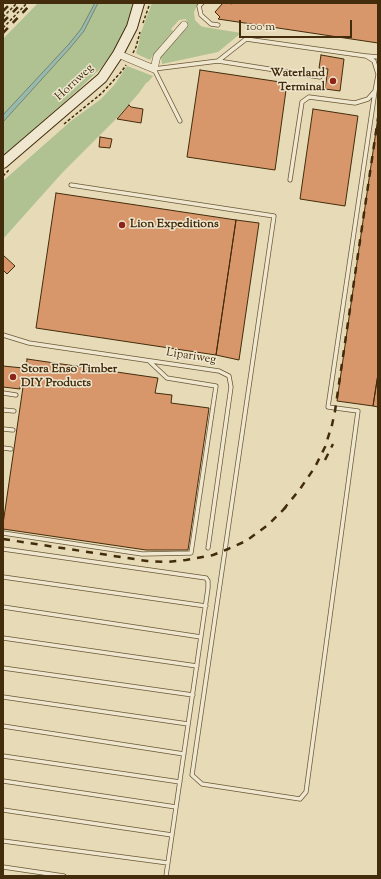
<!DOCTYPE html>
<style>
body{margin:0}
#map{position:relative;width:381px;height:879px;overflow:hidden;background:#e7dab6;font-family:"Sorts Mill Goudy",serif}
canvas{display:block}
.frame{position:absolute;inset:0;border:4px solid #422c0c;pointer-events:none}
.scale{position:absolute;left:239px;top:20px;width:113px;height:18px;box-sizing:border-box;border:2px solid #422c0c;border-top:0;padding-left:5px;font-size:12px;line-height:14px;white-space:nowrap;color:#422c0c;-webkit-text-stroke:3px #efe7d0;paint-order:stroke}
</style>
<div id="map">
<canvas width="381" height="879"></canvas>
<div class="frame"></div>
<div class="scale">100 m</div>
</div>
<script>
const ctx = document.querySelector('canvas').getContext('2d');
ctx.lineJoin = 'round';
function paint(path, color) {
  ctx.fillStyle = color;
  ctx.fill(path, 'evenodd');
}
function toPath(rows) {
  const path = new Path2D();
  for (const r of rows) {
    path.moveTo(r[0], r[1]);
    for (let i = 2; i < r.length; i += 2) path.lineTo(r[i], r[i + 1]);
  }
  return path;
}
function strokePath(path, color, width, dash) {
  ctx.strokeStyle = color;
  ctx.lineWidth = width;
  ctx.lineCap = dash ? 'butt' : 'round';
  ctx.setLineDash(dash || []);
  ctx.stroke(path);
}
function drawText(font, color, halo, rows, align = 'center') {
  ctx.font = font + ' "Sorts Mill Goudy",serif';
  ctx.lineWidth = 3;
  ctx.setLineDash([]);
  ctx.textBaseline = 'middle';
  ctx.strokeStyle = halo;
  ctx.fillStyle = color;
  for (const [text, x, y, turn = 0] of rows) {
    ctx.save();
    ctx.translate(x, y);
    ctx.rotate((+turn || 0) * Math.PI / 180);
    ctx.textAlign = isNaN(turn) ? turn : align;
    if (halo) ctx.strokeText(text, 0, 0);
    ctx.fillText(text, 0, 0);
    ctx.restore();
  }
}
paint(toPath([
 [38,3,95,3,81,29,69,44,3,115,3,39],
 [98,3,134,3,131,14,123,35,112,53,101,68,77,91,3,156,3,122,70,48,84,31],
 [152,3,198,3,194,12,195,20,201,26,204,27,241,33,218,52,162,64,161,57,188,27,186,19,179,20,171,29,173,31,156,51,150,60,139,55,136,53,139,43,140,35],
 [127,66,153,76,148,82,146,83,139,93,115,120,62,173,3,239,3,181,71,121,101,99,115,84]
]), '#b0c192');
const water = toPath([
 [95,3,98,3,84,31,70,48,3,122,3,115,69,44,81,29,95,3]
]);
paint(water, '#97baaf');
strokePath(water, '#75816e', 1);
const building = toPath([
 [223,3,230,3,232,4,233,3,378,3,378,43,218,19,220,17,215,12,223,3],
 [321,55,344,59,340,91,325,89,328,69,319,68,321,55],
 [200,70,287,83,275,170,187,157,200,70],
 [129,105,131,107,143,109,141,123,117,119,129,105],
 [313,109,358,116,345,206,300,199,313,109],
 [378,117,378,374,373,406,337,401,378,117],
 [100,137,112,139,110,148,99,147,100,137],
 [56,193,236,220,216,355,36,328,56,193],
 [236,220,259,223,239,360,216,355,236,220],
 [3,255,15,266,7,274,3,270,3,255],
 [27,359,158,378,155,393,172,395,171,403,209,408,188,550,146,550,3,529,3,524,23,387,20,386,20,389,3,387,3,366,23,368,22,371,26,372,27,359],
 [378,374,378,407,373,406,378,374]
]);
paint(building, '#d8976b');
strokePath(building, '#422c0c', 1);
const lane = toPath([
 [202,3,199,6,201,15,211,24,218,25],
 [367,56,378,57],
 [218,61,246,39,366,56,374,61,378,74],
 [180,121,154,69,218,61,320,77],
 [290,180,302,102,309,97,355,103,368,99,375,91,378,75],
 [71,185,274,216,192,775,202,784,300,799,306,792,358,411,328,407,375,91],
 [3,335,29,343,219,371,229,376,231,387,208,548],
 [3,393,16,395],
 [3,410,14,411],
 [3,429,13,430],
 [3,448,11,449],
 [3,533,142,554,191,553,216,386,167,378,149,361],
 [3,549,206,578,208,581,208,588,166,876],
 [3,577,206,606],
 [3,607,201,637],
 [3,638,197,666],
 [3,668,193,695],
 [3,697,188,724],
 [3,726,184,754],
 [3,756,180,782],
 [3,781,176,807],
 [3,810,172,835],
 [3,841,168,863],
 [3,867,64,876]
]);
const street = toPath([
 [118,54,154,69,157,56,184,25]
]);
const secondary = toPath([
 [3,163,102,78,118,54,132,27,139,3]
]);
strokePath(lane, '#6b5836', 5);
strokePath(street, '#6b5836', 8);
strokePath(secondary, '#422c0c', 12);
strokePath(toPath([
 [3,17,17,3],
 [143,23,150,3],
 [3,28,27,3],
 [133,53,136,47,140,32],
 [64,124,102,93,122,71,126,65],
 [3,176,9,170]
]), '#422c0c', 1.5, [3, 2]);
strokePath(lane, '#efe7d0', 3.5);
strokePath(street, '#efe7d0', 7);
strokePath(secondary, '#efe7d0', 10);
strokePath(toPath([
 [3,11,11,3],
 [3,22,22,3],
 [3,33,32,3],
 [325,460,333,444],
 [283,510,300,489,315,467,325,447,332,425,335,411,378,118],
 [3,539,147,561,166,562,186,560,213,555,228,549,246,541,268,525,287,506]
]), '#422c0c', 2.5, [7, 7]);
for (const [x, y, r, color] of [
 [333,81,4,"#8f2418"],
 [122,225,4,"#8f2418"],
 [13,377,4,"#8f2418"]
]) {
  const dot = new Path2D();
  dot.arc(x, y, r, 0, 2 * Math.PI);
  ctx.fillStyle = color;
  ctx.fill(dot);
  strokePath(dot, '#efe7d0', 1.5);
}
drawText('bold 12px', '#422c0c', '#efe7d0', [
 ["Waterland",325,74,"right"],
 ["Terminal",325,88,"right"],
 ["Lion Expeditions",130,225],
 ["Stora Enso Timber",21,370],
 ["DIY Products",21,384]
], 'left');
drawText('12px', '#422c0c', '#efe7d0', [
 ["Hornweg",75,83,-43],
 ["Lipariweg",191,357,9]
]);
</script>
